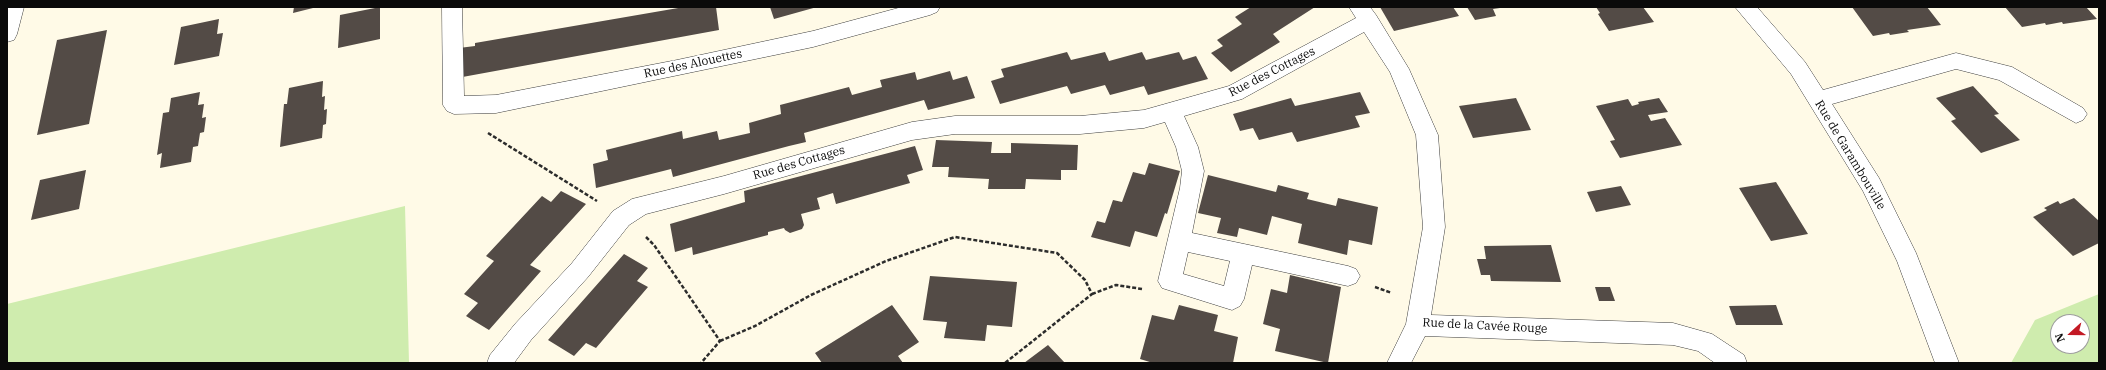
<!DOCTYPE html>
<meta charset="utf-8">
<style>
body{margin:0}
#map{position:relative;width:2106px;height:370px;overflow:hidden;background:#fffae7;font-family:"IBM Plex Serif",serif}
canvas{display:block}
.frame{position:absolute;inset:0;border:8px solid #0a0a0a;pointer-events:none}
.north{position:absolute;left:2050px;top:314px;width:40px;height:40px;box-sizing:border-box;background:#fff;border:1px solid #9d9d9d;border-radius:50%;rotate:249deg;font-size:11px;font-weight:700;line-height:16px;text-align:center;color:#0a0a0a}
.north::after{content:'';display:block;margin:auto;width:14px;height:18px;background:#c31924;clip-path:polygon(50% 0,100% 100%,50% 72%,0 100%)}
</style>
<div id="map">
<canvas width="2106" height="370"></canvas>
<div class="frame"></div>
<div class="north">N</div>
</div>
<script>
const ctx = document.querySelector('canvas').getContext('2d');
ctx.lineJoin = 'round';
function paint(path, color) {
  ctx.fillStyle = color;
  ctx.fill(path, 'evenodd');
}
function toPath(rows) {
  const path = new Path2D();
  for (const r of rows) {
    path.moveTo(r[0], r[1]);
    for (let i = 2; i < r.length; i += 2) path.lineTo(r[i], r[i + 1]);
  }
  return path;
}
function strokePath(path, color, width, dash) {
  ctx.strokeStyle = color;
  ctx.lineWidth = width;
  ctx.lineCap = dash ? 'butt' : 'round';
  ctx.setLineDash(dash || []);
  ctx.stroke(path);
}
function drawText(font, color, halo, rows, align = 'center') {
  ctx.font = font + ' "IBM Plex Serif",serif';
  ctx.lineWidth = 4;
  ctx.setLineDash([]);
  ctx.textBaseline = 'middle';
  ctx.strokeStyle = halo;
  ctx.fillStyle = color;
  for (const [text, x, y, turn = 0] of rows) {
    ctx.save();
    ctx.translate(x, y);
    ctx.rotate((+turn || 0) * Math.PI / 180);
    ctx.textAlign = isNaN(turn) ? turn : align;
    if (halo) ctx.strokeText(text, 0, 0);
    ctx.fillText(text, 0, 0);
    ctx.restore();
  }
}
paint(toPath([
 [405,206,409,363,7,363,7,304],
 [2099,294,2099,363,2011,363,2035,320],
 [2058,322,2082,322,2082,346,2058,346]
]), '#cfecae');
paint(toPath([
 [294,7,317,7,293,13],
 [380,7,380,39,338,48,340,15],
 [684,7,716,7,719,30,457,78,459,48,475,46,475,43],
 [770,7,817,7,774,19],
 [1251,7,1315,7,1273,34,1280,42,1231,72,1211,53,1223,46,1217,40,1242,24,1235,17],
 [1380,7,1453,7,1459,16,1394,31],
 [1467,7,1500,7,1500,8,1493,9,1496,16,1475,20],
 [1596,7,1643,7,1654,22,1609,31,1598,14,1600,13],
 [1852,7,1927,7,1941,25,1907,30,1909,32,1890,35,1889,33,1873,36],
 [2005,7,2086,7,2097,19,2063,24,2062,22,2046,25,2045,23,2022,27],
 [219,19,217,34,223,33,219,56,174,65,181,27],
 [107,30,89,124,37,135,57,40],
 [1067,52,1071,60,1105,52,1109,61,1142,52,1146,60,1179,52,1183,60,1196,56,1208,79,1148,95,1144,86,1110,95,1105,85,1071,94,1067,86,1000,104,991,81,1004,77,1001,69],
 [950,71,953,80,967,76,975,98,928,110,924,100,804,133,806,142,789,146,673,177,671,169,596,188,593,164,608,160,606,150,682,131,683,139,717,131,719,140,750,133,749,123,781,114,780,105,849,87,852,95,882,87,880,80,915,72,917,80],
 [323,81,322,97,325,96,324,110,327,109,326,124,323,125,322,138,280,147,284,104,287,104,289,88],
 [1973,86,1999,114,1994,115,2020,140,1981,153,1951,121,1956,119,1936,98],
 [200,92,198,105,204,104,202,118,206,117,204,132,200,133,198,146,193,147,191,162,160,168,162,153,157,155,163,113,169,112,171,98],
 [1360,92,1370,113,1355,116,1360,127,1297,142,1292,132,1259,140,1253,128,1240,131,1233,114,1291,98,1295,106],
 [1516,98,1531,130,1473,138,1459,106],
 [1659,98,1668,112,1648,115,1651,121,1665,118,1682,145,1620,158,1610,141,1615,140,1596,106,1628,99,1632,106,1639,104,1638,102],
 [936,140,992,142,991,153,1011,153,1011,143,1078,145,1077,170,1061,170,1061,180,1026,179,1025,189,988,189,989,179,948,177,949,167,932,167],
 [915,146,923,170,907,175,910,183,836,204,833,193,817,198,820,209,801,214,804,225,802,229,790,233,785,230,784,228,768,232,768,235,693,255,692,247,675,252,670,224,745,202,744,191],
 [1149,163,1180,171,1167,214,1165,213,1157,237,1135,231,1130,247,1091,237,1097,221,1105,223,1113,200,1122,202,1133,172,1145,175],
 [86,170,79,209,31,220,40,180],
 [1208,175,1276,192,1278,185,1309,193,1307,199,1336,206,1338,198,1378,207,1372,245,1349,240,1347,255,1298,243,1302,224,1272,216,1267,235,1239,228,1237,237,1217,233,1221,218,1198,213],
 [1776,182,1808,234,1771,241,1739,188],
 [1621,186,1631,205,1596,212,1587,192],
 [561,191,586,204,530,265,541,271,489,330,466,316,478,303,464,294,494,261,486,256,542,196,551,202],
 [2074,198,2099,221,2099,243,2073,256,2033,217,2047,210,2044,208,2058,201,2060,204],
 [1551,245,1561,282,1491,281,1490,275,1481,275,1477,259,1486,259,1484,246],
 [624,254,648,268,637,281,648,287,596,348,586,343,574,356,548,340],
 [1290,275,1341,287,1328,363,1275,351,1280,329,1263,324,1271,289,1287,293],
 [930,276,1017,282,1012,327,987,325,985,341,944,338,947,322,923,320],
 [1595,287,1610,287,1615,301,1599,301],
 [892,305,919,342,898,356,903,363,822,363,815,353],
 [1179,305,1218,315,1214,331,1238,337,1233,363,1153,363,1140,359,1152,315,1174,320],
 [1776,305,1783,325,1736,325,1729,306],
 [1048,345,1065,363,1024,363]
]), '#534b46');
const street = toPath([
 [7,7,24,7,17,34,14,40,7,42,7,7],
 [442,7,462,7,464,96,496,95,677,60,813,31,902,7,940,7,937,12,930,15,813,47,496,113,454,114,447,111,443,105,442,7],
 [1349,7,1370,7,1376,15,1409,69,1438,135,1445,227,1431,315,1673,323,1712,334,1744,355,1747,363,1715,363,1698,351,1673,345,1425,336,1411,363,1387,363,1406,324,1423,227,1416,135,1390,72,1364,32,1242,99,1184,116,1198,147,1204,171,1192,233,1348,266,1356,269,1360,276,1356,283,1348,286,1252,265,1244,299,1240,306,1232,310,1162,288,1158,281,1180,188,1182,171,1176,147,1165,122,1144,128,1080,134,955,134,912,140,724,194,646,214,629,225,588,277,531,340,514,363,487,363,490,355,515,324,572,263,613,211,632,199,724,176,912,122,955,116,1080,116,1144,110,1229,86,1356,18,1349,7],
 [1188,252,1230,261,1224,286,1183,274,1188,252],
 [1735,7,1757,7,1805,62,1823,90,1956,53,2012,67,2083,108,2087,114,2083,120,2076,123,1999,80,1956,69,1832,104,1879,178,1916,253,1959,363,1935,363,1897,261,1863,191,1791,74,1735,7]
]);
strokePath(street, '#3d3d3d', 1);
strokePath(toPath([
 [488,133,597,201],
 [646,237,654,245,720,341,701,363],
 [1375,287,1392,293],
 [1092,294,1116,285,1142,289],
 [720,341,755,326,811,295,886,261,955,237,1057,253,1085,280,1092,294,1005,363]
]), '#2c2c2c', 2.5, [4, 2]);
paint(street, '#fff');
drawText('12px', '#0a0a0a', '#fff', [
 ["Rue des Alouettes",693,64,-12],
 ["Rue des Cottages",1272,72,-27],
 ["Rue de Garambouville",1850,155,59],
 ["Rue des Cottages",799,163,-16],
 ["Rue de la Cavée Rouge",1485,326,3]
]);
</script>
